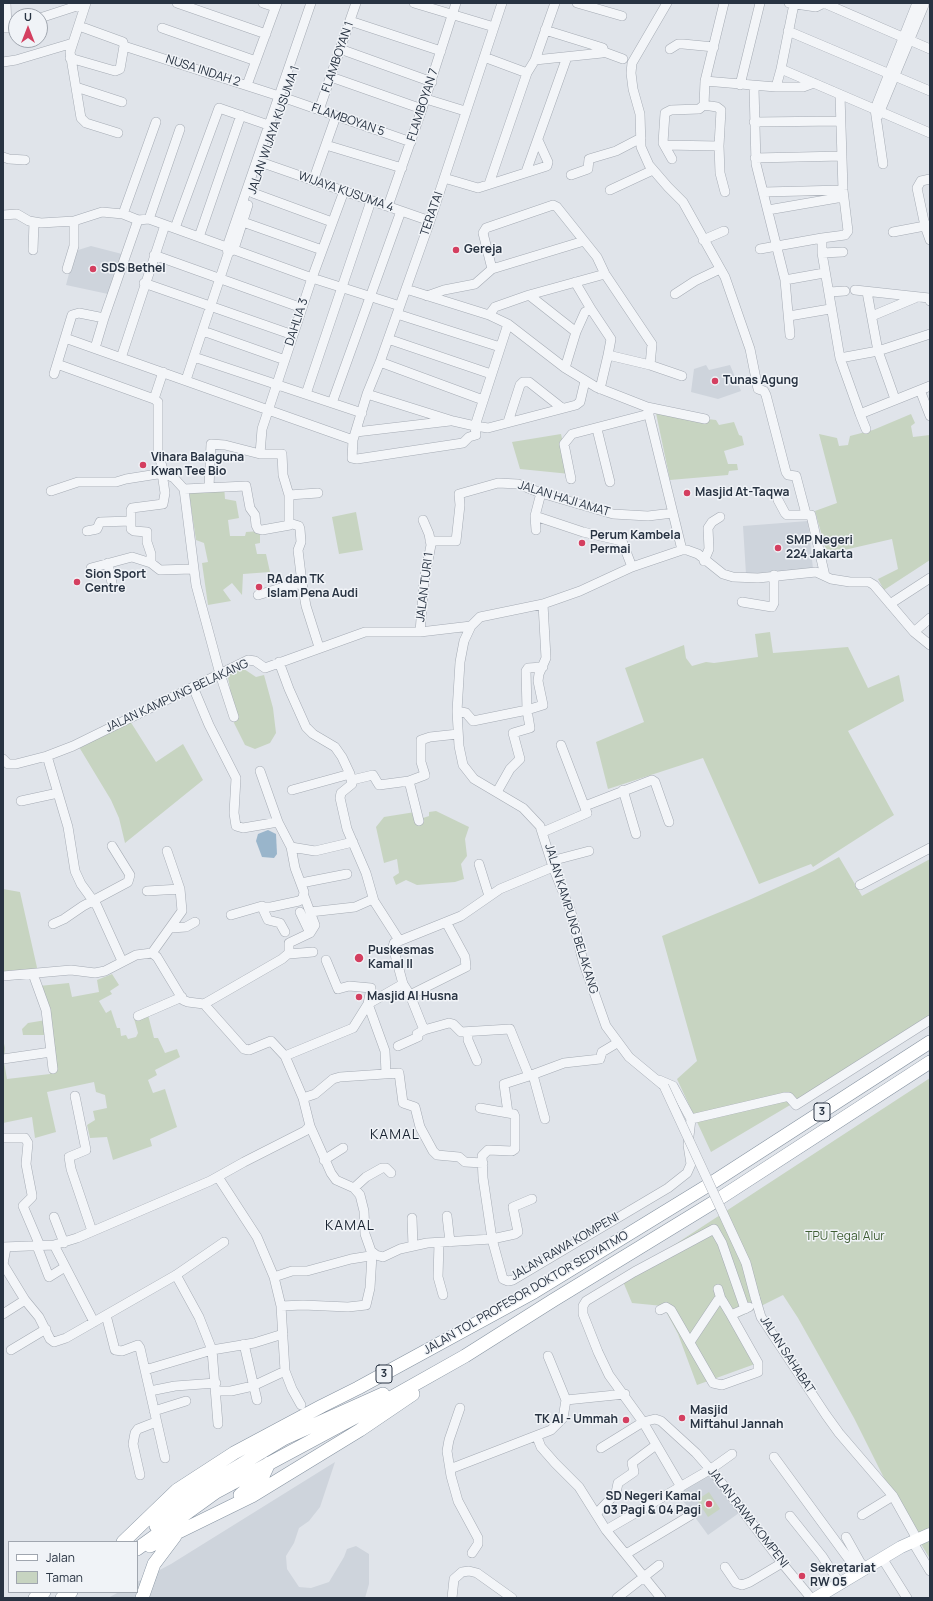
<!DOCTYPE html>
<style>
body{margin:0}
#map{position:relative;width:933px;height:1601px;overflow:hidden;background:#e0e4ea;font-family:Manrope,sans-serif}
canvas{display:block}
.frame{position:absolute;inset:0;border:4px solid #283342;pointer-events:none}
.legend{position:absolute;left:8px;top:1541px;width:130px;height:52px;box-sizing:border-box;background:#f0f3f7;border:1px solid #a0a6af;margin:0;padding:5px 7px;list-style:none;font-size:12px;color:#283342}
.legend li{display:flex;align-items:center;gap:8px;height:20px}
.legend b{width:20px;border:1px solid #a0a6af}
.north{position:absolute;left:8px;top:8px;width:40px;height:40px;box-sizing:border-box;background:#f0f3f7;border:1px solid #a0a6af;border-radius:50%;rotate:0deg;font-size:11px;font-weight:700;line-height:16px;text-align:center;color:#283342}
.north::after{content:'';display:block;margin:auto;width:14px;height:18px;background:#d43f60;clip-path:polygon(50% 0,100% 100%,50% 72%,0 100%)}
</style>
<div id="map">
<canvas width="933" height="1601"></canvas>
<div class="frame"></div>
<ul class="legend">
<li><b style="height:5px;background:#fff"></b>Jalan</li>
<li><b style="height:11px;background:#c7d4c1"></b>Taman</li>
</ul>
<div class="north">U</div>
</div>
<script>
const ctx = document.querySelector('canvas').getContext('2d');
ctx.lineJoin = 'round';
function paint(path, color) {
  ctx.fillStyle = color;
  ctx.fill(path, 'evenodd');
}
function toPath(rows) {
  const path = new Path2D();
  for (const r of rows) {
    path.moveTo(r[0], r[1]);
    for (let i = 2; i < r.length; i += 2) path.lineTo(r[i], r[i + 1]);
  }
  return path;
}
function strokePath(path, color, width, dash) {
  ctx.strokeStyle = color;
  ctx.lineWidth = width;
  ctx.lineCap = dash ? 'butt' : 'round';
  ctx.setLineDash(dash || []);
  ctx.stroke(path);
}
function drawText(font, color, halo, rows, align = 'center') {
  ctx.font = font + ' Manrope,sans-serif';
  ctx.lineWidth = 3;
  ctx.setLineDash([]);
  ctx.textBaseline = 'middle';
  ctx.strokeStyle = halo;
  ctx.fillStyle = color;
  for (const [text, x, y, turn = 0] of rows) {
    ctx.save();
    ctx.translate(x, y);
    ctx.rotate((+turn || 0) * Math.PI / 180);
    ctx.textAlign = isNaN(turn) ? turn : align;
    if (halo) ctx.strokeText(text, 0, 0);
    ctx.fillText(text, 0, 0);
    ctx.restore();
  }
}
paint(toPath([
 [91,246,122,254,108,294,66,285,75,251],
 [706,365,709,370,730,365,741,391,718,399,691,392,694,369],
 [808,521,813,569,746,574,743,526],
 [335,1462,320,1507,309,1521,299,1528,294,1543,286,1556,287,1569,299,1587,311,1588,329,1582,344,1557,347,1549,356,1546,369,1554,369,1584,365,1598,108,1598,119,1592,137,1592,137,1582,171,1564],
 [709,1473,739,1513,708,1535,678,1494]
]), '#ced4dc');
paint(toPath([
 [656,413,716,420,719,425,734,422,739,435,742,436,744,445,724,451,728,464,737,464,738,470,729,471,728,475,670,480],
 [911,414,915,423,911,426,913,437,930,435,930,560,884,590,878,579,898,569,892,539,827,554,815,511,837,503,819,434,837,438,839,446,848,445,850,436,873,430],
 [561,434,570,474,520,469,512,442],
 [224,485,225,499,236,501,239,518,228,520,230,536,245,536,246,532,260,531,260,543,255,544,257,554,266,554,270,572,243,574,242,595,232,583,223,590,231,601,208,605,202,563,208,562,204,543,196,540,188,487],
 [356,512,363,550,339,554,332,517],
 [770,632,773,653,848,647,868,688,899,675,904,701,848,731,894,815,813,867,811,864,759,884,703,758,608,789,596,742,644,722,625,668,684,645,686,658,692,666,706,662,714,663,758,657,755,634],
 [241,667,256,677,264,675,273,708,276,733,270,743,255,749,245,745,231,717,230,688,227,673],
 [130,721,156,762,183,744,203,780,125,843,119,818,111,800,79,747],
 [436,811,469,827,465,839,467,856,461,864,464,879,455,882,417,885,406,880,396,885,393,877,399,873,397,859,384,863,376,827,384,817,415,812,417,820,429,816,429,812],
 [839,857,862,896,930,859,930,1022,711,1152,677,1079,697,1061,662,936,749,900,814,871],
 [3,889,20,892,38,972,3,971],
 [112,974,119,985,110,991,112,994,99,1001,106,1013,111,1010,117,1028,120,1028,121,1036,126,1035,128,1039,136,1037,138,1033,133,1015,147,1011,154,1038,158,1038,165,1053,177,1049,180,1057,155,1070,157,1075,148,1080,153,1093,165,1089,177,1127,150,1139,152,1146,113,1160,107,1137,90,1138,87,1125,95,1120,93,1111,107,1108,105,1095,96,1092,94,1082,47,1092,56,1132,35,1138,32,1117,3,1123,3,1039,5,1048,4,1062,7,1079,50,1074,46,1035,23,1035,22,1029,28,1023,46,1020,39,986,69,983,72,997,99,992,97,980],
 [930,1078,930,1559,897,1504,854,1418,798,1318,783,1295,737,1318,755,1364,697,1385,678,1334,663,1306,632,1303,622,1279],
 [709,1492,720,1509,708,1517,697,1500]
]), '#c7d4c1');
paint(toPath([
 [268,830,276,834,277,854,274,858,262,857,256,841,258,834]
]), '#99b5cb');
const minor = toPath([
 [86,3,70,52,81,118,86,123,118,133],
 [177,3,266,34],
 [263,3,275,7],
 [414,3,494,27],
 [502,3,430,221,380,362,367,394,353,440,352,458,357,459,463,443,469,437,476,435,475,426,488,428,576,405,580,402,585,381],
 [577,3,622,16],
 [667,3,632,63,631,73,633,89,640,114,641,147,649,165,668,187,683,202,725,277,750,349,758,389,764,391,766,395,786,472,788,475,796,476,806,514],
 [724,3,705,81,704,105,717,107,721,110,719,146,720,173,725,192],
 [789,3,816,7,824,3],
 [824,3,930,49],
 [794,4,781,69,930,133],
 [40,18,86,3],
 [350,21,441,51],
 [3,28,7,28,6,3],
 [162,28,256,61],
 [545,30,603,48,604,52,623,59],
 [788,31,930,91],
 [127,47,279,96],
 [340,49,432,82],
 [670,49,678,44,683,44,714,47],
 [484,57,527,73],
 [70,58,115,71,120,69,124,46,123,42,79,26],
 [535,60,602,53,604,52],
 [3,62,16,60,73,43],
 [331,77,422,109],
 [705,81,776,87,803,87,814,83],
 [247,85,277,3],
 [740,85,760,3],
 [76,87,122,102],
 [754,87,756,164,785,280,790,335],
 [776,87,781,69],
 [840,95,843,190,848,231,845,235,822,238,822,253,840,358,878,351,930,334],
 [285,98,411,142],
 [426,99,465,111],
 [319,110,356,3],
 [878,116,924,5],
 [754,122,840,121],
 [326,145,402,168],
 [664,145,719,146],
 [3,157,9,159,25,160],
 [755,158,842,156],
 [672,159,663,143,665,113,671,110,699,109,704,105],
 [263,163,430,221],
 [883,164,875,109,917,3],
 [526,172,567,57],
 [571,175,588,169,589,159,616,151,641,138],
 [444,178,478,188,547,166,548,162,538,140],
 [930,179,921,181,917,188,925,226,930,240],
 [313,181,336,116],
 [489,184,527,73,535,60,555,3],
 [610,190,653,170],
 [764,192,843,190],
 [253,193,332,222],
 [388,206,422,109,456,3],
 [768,210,843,197],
 [123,214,156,122],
 [3,215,17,214,29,221,41,223,74,221,102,212,123,214,138,220,149,219,312,278,400,306],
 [149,219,180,129],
 [243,222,322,250],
 [175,228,219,108,274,127],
 [893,232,930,225],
 [199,237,241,115],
 [703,240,724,231],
 [760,249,822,238],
 [33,250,34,222],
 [230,252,234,249,248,205],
 [822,253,843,252],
 [154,255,302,308],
 [67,269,74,246,74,221],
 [785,280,824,273],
 [575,282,591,309],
 [144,283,293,335],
 [406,289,489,315,508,324,565,368,596,387,647,407,705,419],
 [855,290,929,298,930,301],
 [829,292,845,291],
 [867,292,878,351,895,399],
 [675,294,695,281,720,269],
 [529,295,576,332,585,312,591,309,611,339,608,355,650,365,652,344,605,274,597,257,557,207,553,205,486,228,483,233,492,269,584,241],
 [427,296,444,290,475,284,492,269],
 [397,314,500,347],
 [489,315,495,307,529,295,605,274],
 [789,316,830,309],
 [872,316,915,298],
 [203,331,285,360],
 [65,338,353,440],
 [388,339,491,374],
 [95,348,104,318],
 [194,357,362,413],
 [121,358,165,225],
 [840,358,860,414,930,386],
 [380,362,483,400],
 [57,364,154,399,163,372],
 [650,365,682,376],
 [565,368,576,332],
 [54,374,72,315,79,313,104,318,138,220],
 [186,380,228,254,227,247,311,3],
 [600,389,608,355],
 [920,390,930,416],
 [306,394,371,201],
 [367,394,453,421,475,426,508,324],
 [154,399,158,402,158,453,164,473,174,478,184,489,196,585,220,674,234,717],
 [332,403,401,211],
 [647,407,682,550],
 [860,414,866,429],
 [508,422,520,385,523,382,529,382,562,408],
 [597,429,610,482],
 [356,432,450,421],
 [260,454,262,429,312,278,344,191],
 [571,479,564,444,572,434,649,414],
 [209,487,211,444,225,445,260,454,282,454,283,475,289,495,289,523,299,526,300,529,301,542,298,550,302,583,306,606,319,647],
 [184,489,246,486,250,508,255,515,256,525,258,529,262,530,290,525],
 [51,491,78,482,116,482,126,479,164,473],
 [289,495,318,493],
 [778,500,785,513,787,515,811,515,825,576],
 [535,516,583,532,622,541,632,567],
 [536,530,535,516,541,493],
 [87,531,97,529,100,522,131,521],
 [430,541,456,541,460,505,459,494,498,483,518,484,541,493,613,514,648,516,673,513],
 [704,561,709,549,708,528,712,522,720,517],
 [108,563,113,588],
 [151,563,151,554,147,542,147,532,134,531,131,529,131,510,132,508,163,504,165,493,162,473],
 [91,568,132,557,151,563,160,570,192,569],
 [258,595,284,587,302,583],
 [742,602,772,607,774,603,774,575],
 [890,604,930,578],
 [420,632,424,581,431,545,429,534,423,520],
 [914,632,930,618],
 [279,662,289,689,306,727,313,734,335,747,342,757,350,774,352,784,341,793,340,798,347,829,366,873,374,901,399,940],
 [193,687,209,725,236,778,234,813,236,826,243,828,278,822],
 [457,711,466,713,473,721,527,710,543,705,538,681,539,674,546,658,543,604],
 [47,756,68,827,75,871,81,884,97,906,122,961],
 [3,759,8,764,16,764,47,756,73,746,248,660,255,661,265,668,365,632,420,632,471,626],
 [260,771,278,822,291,847,295,868,304,892,303,898,299,901,271,907,262,907,268,920,280,923,285,932],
 [352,780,373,775,379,785,409,781,419,821],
 [409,781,425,775,421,762,421,740,430,737,458,734],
 [292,790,350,774],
 [623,790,636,834],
 [497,792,510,769,520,759,513,733,530,728,527,710,526,671,528,668,543,667],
 [21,801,58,793],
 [585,806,652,780,655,782,669,822],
 [543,832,587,813,561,745],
 [291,847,315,851,353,842],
 [551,861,589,851],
 [479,864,489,896],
 [553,867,500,889,461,916,394,943,393,947,403,984,368,1004,353,1028,285,1056,303,1098,310,1126,331,1173,336,1180,354,1188,360,1195,364,1211,365,1234,371,1251,376,1255,383,1257,400,1249,427,1243,492,1239,503,1279,508,1281,513,1280,668,1188,687,1173,691,1164,688,1145,691,1119],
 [301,883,347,874],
 [860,885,930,848],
 [147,891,180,889],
 [300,912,310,933],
 [310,912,355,907,373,899],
 [231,915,262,906],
 [53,924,64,919,83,906,128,882,130,875,112,846],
 [171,928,186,927,195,922],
 [152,953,182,911,180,889,167,851],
 [289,954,313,952],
 [326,960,338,989,349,986,371,988,368,1004,385,1051,386,1073],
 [33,974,46,1010,53,1069],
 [3,976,71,970,95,973,105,971,136,955,152,953,157,957,183,1000,188,1002,204,1004,244,1049,249,1050,271,1041,285,1056],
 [403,984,410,995,424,1030,449,1023,453,1024,461,1032,510,1029,529,1076,564,1063,600,1059,602,1052,617,1043],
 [410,995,466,967,465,957,446,922],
 [204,1004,282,959,289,953,289,943,310,933,315,925,304,896],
 [138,1016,182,997],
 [468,1032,468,1040,477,1061],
 [398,1046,418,1037,417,1034,424,1030],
 [3,1059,51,1052],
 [533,1075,545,1119],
 [659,1080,673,1086,691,1119,785,1097,789,1097,796,1105,930,1020],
 [664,1086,629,1057,606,1026,583,961,571,912,553,867,540,826,523,808,474,779,463,765,459,746,457,711,460,662,464,641,471,626,480,617,543,604,580,591,632,567,682,550,687,550,698,554,723,574,733,577,758,578,816,572,831,579,850,582,869,582,874,585,914,632,930,645],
 [75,1096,86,1150,69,1157,71,1169,92,1231],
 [303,1098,315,1094,333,1079,340,1077,399,1073,403,1103,415,1107,420,1127,433,1151,437,1155,459,1157,465,1162,483,1163],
 [480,1108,508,1113,504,1084,529,1076],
 [508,1113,514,1114,515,1117,515,1149,512,1151,488,1150,482,1156,483,1178,492,1239,515,1234,518,1232,513,1207,532,1199],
 [3,1138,25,1138,28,1143,26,1164,32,1195,32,1197,23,1206,40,1246],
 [324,1160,343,1148],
 [218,1177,257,1237,274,1277,292,1271,307,1271,351,1259,376,1255],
 [354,1188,366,1177,382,1168,386,1168,391,1173],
 [447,1216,450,1242],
 [54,1217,64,1243],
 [412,1218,413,1246],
 [439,1243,438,1277,443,1295],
 [54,1245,94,1322],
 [37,1246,49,1277,65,1267],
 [3,1247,54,1245,77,1238,210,1181,244,1162,305,1131,310,1126],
 [6,1248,3,1264,25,1300,39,1317,50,1339,54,1342,66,1338,176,1275,224,1242],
 [176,1275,199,1317,212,1350,218,1424],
 [274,1277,281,1306,285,1371,292,1389,301,1405],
 [718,1289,721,1299],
 [755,1297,761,1317,826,1415,839,1433,893,1496,917,1539],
 [281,1306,303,1305,348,1307,366,1305,370,1288,372,1255],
 [660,1310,666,1307,671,1310,713,1383,722,1385,758,1372,758,1363,731,1315,749,1307],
 [3,1314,25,1300],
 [106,1315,115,1350,122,1351,138,1345,140,1348,165,1458],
 [690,1342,718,1300,722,1300,731,1315],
 [244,1344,257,1400],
 [11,1350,46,1329],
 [548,1356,566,1400],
 [145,1370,212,1350,254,1343,283,1334],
 [150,1391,175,1386,216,1383],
 [217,1391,231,1391,253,1386,285,1371],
 [460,1408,449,1440,447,1451,451,1476,458,1501,478,1538,478,1544,472,1553],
 [154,1411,186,1401],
 [537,1437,541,1447,555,1463,579,1487,606,1530,661,1598],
 [601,1448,643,1422,655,1419,661,1421,696,1453,717,1477,782,1563,811,1598],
 [774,1457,859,1573],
 [450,1469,551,1430,563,1418,566,1400,625,1394],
 [140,1475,133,1444,135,1433,138,1429,156,1422],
 [681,1487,643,1422,609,1375,598,1352,583,1314,583,1306,586,1301,634,1272,714,1229,722,1243,745,1309],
 [596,1514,616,1493,618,1483,634,1472,632,1463,656,1445],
 [862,1515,893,1496],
 [790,1516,822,1556,840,1584],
 [606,1530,711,1469,732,1454],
 [846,1537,860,1562,866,1569],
 [912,1541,930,1571],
 [626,1554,691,1515],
 [882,1558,907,1598],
 [725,1567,736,1583,742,1585,750,1582,782,1563],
 [452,1598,454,1579,462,1572,469,1571,477,1573,512,1598],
 [617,1598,659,1565]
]);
const major = toPath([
 [816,1598,901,1547,930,1534]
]);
const highway = toPath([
 [240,1495,263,1476,269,1463],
 [156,1526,176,1507,197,1491,285,1438,383,1394],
 [123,1542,177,1490,234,1453,322,1406,358,1388,534,1292,707,1186,930,1042],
 [150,1546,252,1496,360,1430,413,1394],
 [137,1549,216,1492,378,1405,465,1356,552,1301,714,1202,930,1062],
 [35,1598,44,1592],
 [62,1598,71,1592],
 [142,1598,154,1564,175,1536]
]);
strokePath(minor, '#a5abb4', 10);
strokePath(major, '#9faab6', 13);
strokePath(highway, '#8693a1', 14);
strokePath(minor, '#f3f5f8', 9);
strokePath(major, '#fff', 12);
strokePath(highway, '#fff', 13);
const minorBridge = toPath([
 [664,1086,746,1263,755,1297]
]);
strokePath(minorBridge, '#a5abb4', 10, []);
strokePath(minorBridge, '#f3f5f8', 9);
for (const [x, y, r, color] of [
 [456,250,4,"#d43f60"],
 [93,269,4,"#d43f60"],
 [715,381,4,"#d43f60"],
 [143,465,4,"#d43f60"],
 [687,493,4,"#d43f60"],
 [582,543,4,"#d43f60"],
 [778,548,4,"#d43f60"],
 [77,582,4,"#d43f60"],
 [259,587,4,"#d43f60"],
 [359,958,5,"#d43f60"],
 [359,997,4,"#d43f60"],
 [682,1418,4,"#d43f60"],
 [626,1420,4,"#d43f60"],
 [709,1504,4,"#d43f60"],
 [802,1576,4,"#d43f60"]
]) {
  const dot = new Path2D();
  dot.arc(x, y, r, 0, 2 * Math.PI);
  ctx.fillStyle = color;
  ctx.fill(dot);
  strokePath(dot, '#f0f3f7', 1.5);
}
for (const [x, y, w] of [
 [822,1112,16],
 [384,1374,16]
]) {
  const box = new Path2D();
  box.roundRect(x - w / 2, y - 9, w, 18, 3);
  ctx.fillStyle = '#f0f3f7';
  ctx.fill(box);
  strokePath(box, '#283342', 1);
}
drawText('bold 11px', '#283342', null, [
 ["3",822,1112],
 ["3",384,1374]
]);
drawText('12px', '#283342', '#f0f3f7', [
 ["FLAMBOYAN 1",338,57,-71],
 ["NUSA INDAH 2",203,71,18],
 ["FLAMBOYAN 7",423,105,-72],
 ["FLAMBOYAN 5",348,120,19],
 ["JALAN WIJAYA KUSUMA 1",274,130,-71],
 ["WIJAYA KUSUMA 4",346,192,19],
 ["TERATAI",432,214,-71],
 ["DAHLIA 3",297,322,-72],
 ["JALAN HAJI AMAT",564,499,17],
 ["JALAN TURI 1",425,587,-83],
 ["JALAN KAMPUNG BELAKANG",177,696,-25],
 ["JALAN KAMPUNG BELAKANG",571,919,73],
 ["JALAN RAWA KOMPENI",565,1247,-30],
 ["JALAN TOL PROFESOR DOKTOR SEDYATMO",526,1293,-30],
 ["JALAN SAHABAT",787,1355,57],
 ["JALAN RAWA KOMPENI",748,1518,52]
]);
drawText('bold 12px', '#283342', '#f0f3f7', [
 ["Gereja",464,250],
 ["SDS Bethel",101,269],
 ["Tunas Agung",723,381],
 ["Vihara Balaguna",151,458],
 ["Kwan Tee Bio",151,472],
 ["Masjid At-Taqwa",695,493],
 ["Perum Kambela",590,536],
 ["Permai",590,550],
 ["SMP Negeri",786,541],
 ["224 Jakarta",786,555],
 ["Sion Sport",85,575],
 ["Centre",85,589],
 ["RA dan TK",267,580],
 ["Islam Pena Audi",267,594],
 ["Puskesmas",368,951],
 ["Kamal II",368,965],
 ["Masjid Al Husna",367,997],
 ["Masjid",690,1411],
 ["Miftahul Jannah",690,1425],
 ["TK Al - Ummah",618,1420,"right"],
 ["SD Negeri Kamal",701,1497,"right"],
 ["03 Pagi & 04 Pagi",701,1511,"right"],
 ["Sekretariat",810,1569],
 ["RW 05",810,1583]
], 'left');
drawText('12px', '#3f5e34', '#f0f3f7', [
 ["TPU Tegal Alur",845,1237]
]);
ctx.letterSpacing = '1px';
drawText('14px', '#1a2432', '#f0f3f7', [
 ["KAMAL",395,1135],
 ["KAMAL",350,1226]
]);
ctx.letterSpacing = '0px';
</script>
